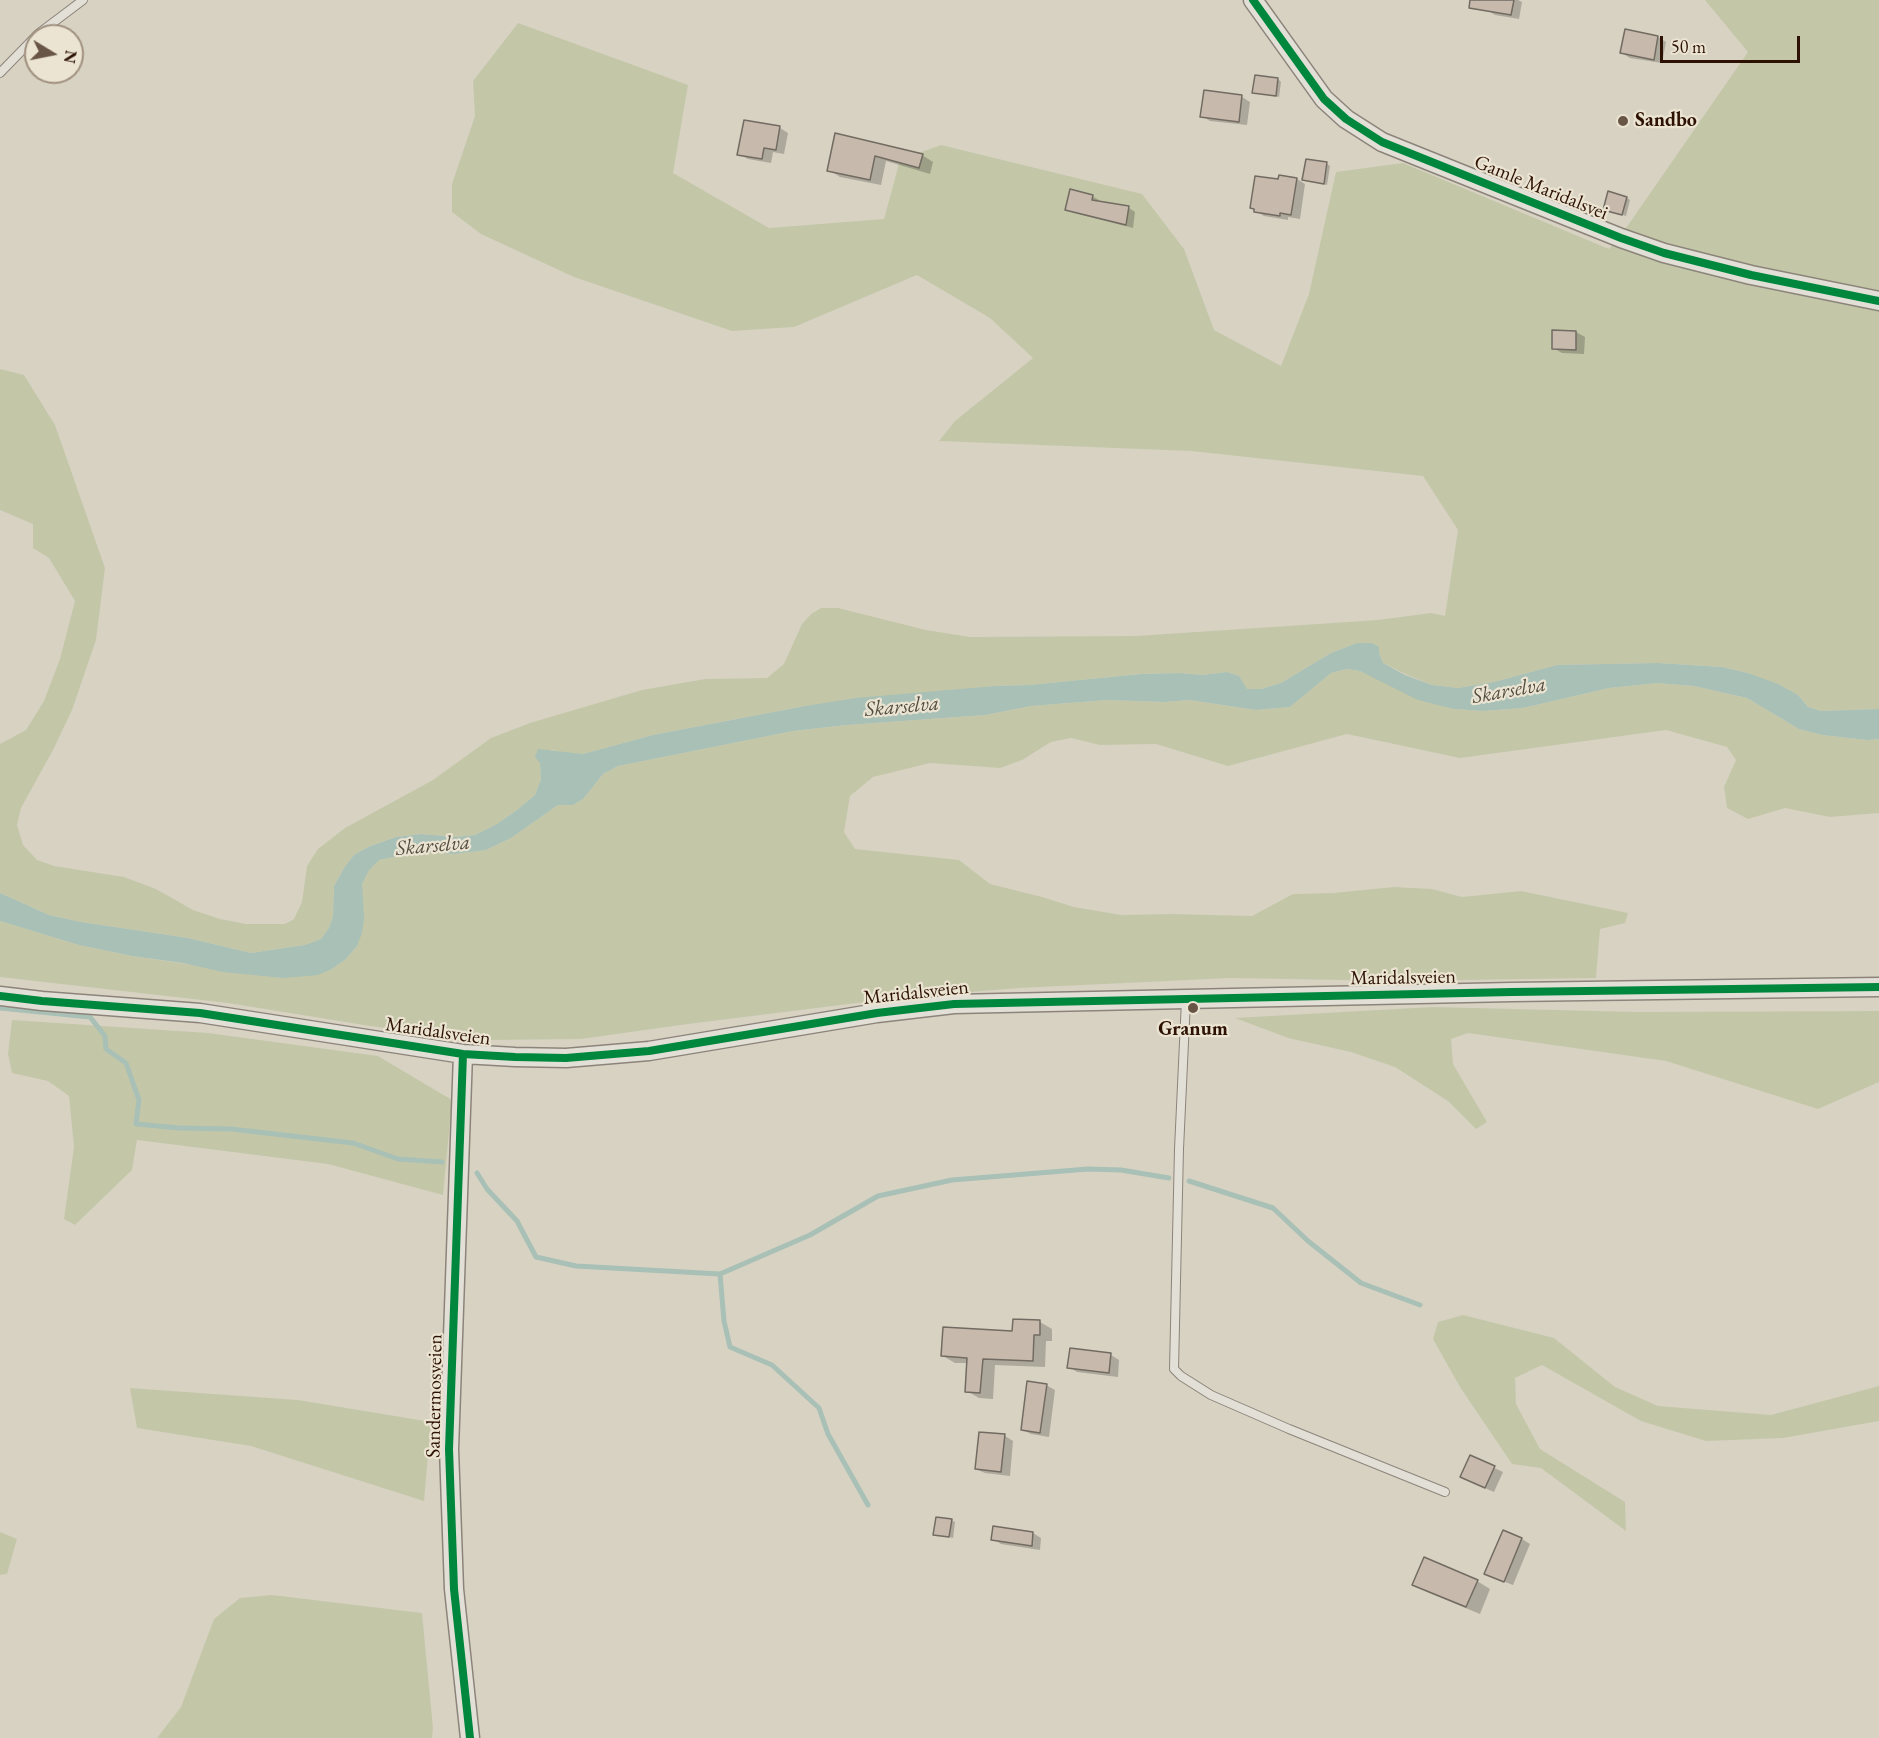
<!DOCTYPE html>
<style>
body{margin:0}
#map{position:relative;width:1879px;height:1738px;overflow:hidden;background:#d8d2c3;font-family:"EB Garamond",serif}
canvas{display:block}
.north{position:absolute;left:24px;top:24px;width:60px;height:60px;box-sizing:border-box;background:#ece4d2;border:2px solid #a0907f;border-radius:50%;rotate:100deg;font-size:16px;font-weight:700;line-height:24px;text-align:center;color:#2d1203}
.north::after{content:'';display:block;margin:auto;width:21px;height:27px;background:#695546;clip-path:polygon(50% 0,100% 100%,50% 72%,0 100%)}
.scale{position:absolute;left:1660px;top:36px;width:140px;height:27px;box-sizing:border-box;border:3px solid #2d1203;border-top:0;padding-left:8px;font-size:18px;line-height:21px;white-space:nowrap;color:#2d1203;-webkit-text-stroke:4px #ece4d2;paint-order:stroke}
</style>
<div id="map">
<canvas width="1879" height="1738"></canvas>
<div class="north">N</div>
<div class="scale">50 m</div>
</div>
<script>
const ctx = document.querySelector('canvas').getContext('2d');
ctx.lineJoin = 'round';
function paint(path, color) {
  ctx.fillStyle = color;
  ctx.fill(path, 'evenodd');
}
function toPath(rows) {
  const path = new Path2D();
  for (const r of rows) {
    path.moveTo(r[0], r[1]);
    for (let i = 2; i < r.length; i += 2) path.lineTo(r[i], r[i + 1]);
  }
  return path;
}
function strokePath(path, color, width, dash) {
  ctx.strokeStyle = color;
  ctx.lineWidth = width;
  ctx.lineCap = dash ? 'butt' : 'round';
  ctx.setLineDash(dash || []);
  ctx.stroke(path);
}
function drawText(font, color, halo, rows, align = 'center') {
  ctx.font = font + ' "EB Garamond",serif';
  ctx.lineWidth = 4.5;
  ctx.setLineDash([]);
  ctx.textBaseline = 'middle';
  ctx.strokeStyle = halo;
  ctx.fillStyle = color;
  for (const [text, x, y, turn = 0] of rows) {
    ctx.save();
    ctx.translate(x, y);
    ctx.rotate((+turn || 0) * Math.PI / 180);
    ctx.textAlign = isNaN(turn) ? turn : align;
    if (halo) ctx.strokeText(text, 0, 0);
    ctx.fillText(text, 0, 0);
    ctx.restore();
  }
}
paint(toPath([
 [1705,0,1879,0,1879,709,1821,711,1808,707,1798,695,1748,673,1722,667,1658,663,1557,665,1494,682,1458,688,1432,685,1405,674,1383,663,1379,653,1357,643,1331,653,1281,683,1261,689,1246,689,1239,676,1227,672,1202,675,1180,673,1141,674,1030,685,995,686,805,706,653,735,583,754,567,753,551,750,540,763,541,779,535,795,517,810,497,824,475,835,456,837,421,834,396,837,368,847,354,855,344,868,334,886,333,916,329,928,321,939,305,945,251,953,188,938,81,922,49,915,0,893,0,744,26,730,44,701,60,659,75,601,49,558,33,548,33,524,0,510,0,369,24,375,55,425,105,568,96,640,72,710,54,748,21,808,17,825,23,845,37,860,54,866,124,877,156,889,193,910,220,919,246,924,285,924,294,919,302,902,307,866,318,849,345,828,433,780,491,738,530,723,642,690,705,679,767,678,784,664,802,624,811,614,821,608,838,608,926,630,970,637,1136,636,1378,620,1431,613,1445,616,1458,530,1423,476,1191,451,939,441,955,421,1033,358,990,318,917,275,794,327,732,331,574,277,481,234,452,212,452,184,475,116,473,81,518,23,688,85,673,173,769,228,884,219,900,160,941,145,1142,194,1184,249,1214,330,1281,366,1309,294,1336,172,1403,163,1609,249,1624,231,1748,52],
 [1346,669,1360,671,1454,709,1483,711,1523,708,1609,688,1657,683,1694,686,1747,698,1799,729,1822,735,1867,740,1879,739,1879,813,1830,817,1785,808,1748,819,1727,808,1724,787,1736,760,1727,747,1666,730,1460,758,1347,734,1228,766,1156,744,1100,745,1071,738,1051,742,1022,760,1000,768,930,763,873,777,850,796,844,832,855,849,959,860,990,884,1042,897,1074,907,1121,915,1173,914,1252,916,1293,894,1333,893,1394,887,1432,889,1462,897,1521,891,1628,913,1625,923,1600,929,1596,978,1399,981,1231,978,1019,988,897,998,688,1024,581,1039,484,1040,370,1026,228,1003,0,977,0,921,79,945,132,956,283,978,332,969,346,959,357,946,362,884,369,869,379,860,420,852,455,854,486,850,511,838,558,805,573,805,583,799,603,774,618,766,793,731,847,725,985,715,1031,706,1107,700,1165,702,1189,700,1256,710,1290,707,1331,673],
 [1432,1007,1639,1012,1879,1011,1879,1082,1818,1109,1666,1061,1468,1033,1451,1039,1453,1064,1487,1122,1476,1129,1448,1101,1395,1067,1351,1052,1288,1038,1235,1018],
 [12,1020,208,1033,378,1056,452,1100,443,1195,328,1164,137,1140,132,1170,75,1225,64,1219,74,1147,69,1096,48,1081,12,1073,8,1054],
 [1463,1315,1554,1338,1615,1387,1658,1406,1771,1415,1879,1386,1879,1421,1783,1438,1706,1441,1641,1421,1542,1365,1515,1378,1516,1404,1540,1449,1625,1502,1626,1531,1541,1468,1512,1464,1460,1387,1433,1339,1438,1322],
 [130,1388,298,1400,431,1422,424,1501,251,1446,137,1428],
 [0,1532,17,1539,7,1574,0,1575],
 [272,1595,422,1613,433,1728,432,1738,157,1738,181,1707,214,1619,240,1598]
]), '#c3c7a8');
paint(toPath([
 [1357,643,1372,643,1379,647,1379,653,1383,663,1405,675,1432,685,1458,688,1494,682,1557,665,1658,663,1722,667,1748,673,1778,684,1798,695,1808,707,1821,711,1879,709,1879,739,1867,740,1822,735,1799,729,1747,698,1694,686,1657,683,1609,688,1523,708,1483,711,1454,709,1418,700,1360,671,1346,669,1331,673,1290,707,1256,710,1189,700,1165,702,1107,700,1031,706,985,715,847,725,793,731,618,766,603,774,583,799,573,805,558,805,511,838,486,850,455,854,420,852,379,860,369,870,362,884,364,918,362,933,357,946,346,959,332,969,318,975,283,978,223,972,183,963,132,956,79,945,0,921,0,893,49,915,81,922,188,938,251,953,305,945,321,939,329,928,333,916,334,886,344,868,354,855,368,847,396,837,421,834,456,837,475,835,497,824,517,810,535,795,541,779,540,763,535,757,538,749,583,754,653,735,805,706,856,698,995,686,1030,685,1141,674,1180,673,1202,675,1227,672,1239,676,1247,689,1261,689,1281,683,1331,653]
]), '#a8c0b5');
paint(toPath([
 [1488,0,1518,0,1522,2,1519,19,1495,15,1487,10],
 [1658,37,1666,42,1662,63,1630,58,1622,53],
 [1278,79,1281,82,1279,97,1254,92],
 [1242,97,1250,102,1247,125,1210,121,1202,116],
 [745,122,780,128,788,133,784,154,773,152,771,163,748,159,739,154],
 [836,134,922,155,933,162,930,174,886,161,881,185,840,177,829,170],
 [1327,164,1330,166,1327,185,1304,179],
 [1297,179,1305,184,1300,219,1288,217,1288,220,1264,216,1256,211,1279,181],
 [1092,196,1099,200,1098,202,1129,208,1135,212,1133,228,1074,213,1067,209],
 [1627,198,1630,200,1626,216,1609,211],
 [1554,332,1576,332,1585,337,1584,354,1562,353,1553,348],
 [1040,1322,1052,1329,1052,1341,1046,1341,1045,1367,995,1365,993,1399,979,1398,967,1391,968,1363,955,1363,943,1356],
 [1071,1350,1111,1355,1119,1360,1118,1377,1077,1372,1069,1367],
 [1046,1385,1055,1390,1049,1437,1031,1434,1023,1430],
 [1005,1436,1013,1441,1010,1476,985,1473,976,1469],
 [1471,1457,1503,1472,1494,1492,1471,1482],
 [951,1520,955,1522,953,1538,935,1534],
 [995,1528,1033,1533,1041,1538,1040,1550,1001,1544,993,1539],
 [1522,1539,1530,1544,1513,1585,1495,1578],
 [1477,1581,1490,1589,1480,1614,1427,1592,1414,1584]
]), '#0003');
strokePath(toPath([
 [0,1008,90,1017,105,1036,106,1049,126,1063,139,1100,136,1124,179,1128,231,1129,353,1143,398,1159,442,1162],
 [477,1173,487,1189,517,1221,536,1257,576,1266,720,1274,810,1235,878,1196,952,1180,1088,1169,1121,1170,1169,1178],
 [1189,1181,1273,1208,1308,1241,1361,1283,1420,1305],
 [720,1274,724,1321,730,1347,772,1365,819,1408,828,1434,868,1505]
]), '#a8c0b5', 5);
const building = toPath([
 [1470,0,1514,0,1511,15,1469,8,1470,0],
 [1625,29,1658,36,1654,60,1620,53,1625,29],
 [1255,75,1278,78,1276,96,1252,93,1255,75],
 [1204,90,1242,95,1239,122,1200,117,1204,90],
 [744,120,780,126,776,150,764,148,762,159,737,155,744,120],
 [835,133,923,154,919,168,875,156,870,180,827,171,835,133],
 [1306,159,1327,162,1324,184,1302,180,1306,159],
 [1279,175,1297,178,1291,215,1280,213,1280,216,1254,212,1254,209,1250,208,1255,176,1278,179,1279,175],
 [1070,189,1093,195,1092,200,1129,206,1126,225,1065,210,1070,189],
 [1608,191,1627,197,1622,215,1603,210,1608,191],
 [1552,330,1576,331,1576,350,1552,349,1552,330],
 [1013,1319,1040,1320,1040,1335,1034,1335,1033,1361,983,1359,980,1393,965,1392,967,1358,941,1356,943,1327,1012,1331,1013,1319],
 [1070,1348,1111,1353,1109,1373,1067,1368,1070,1348],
 [1027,1381,1047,1384,1040,1433,1021,1430,1027,1381],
 [979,1432,1005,1434,1001,1472,975,1469,979,1432],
 [1470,1455,1495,1466,1485,1488,1460,1477,1470,1455],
 [936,1517,952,1519,949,1537,933,1535,936,1517],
 [993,1526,1033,1532,1032,1546,991,1540,993,1526],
 [1503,1530,1522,1538,1504,1582,1484,1574,1503,1530],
 [1424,1557,1478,1580,1466,1607,1412,1585,1424,1557]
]);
paint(building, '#c7b9ac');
strokePath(building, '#726b61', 1.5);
const service = toPath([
 [0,73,38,34,83,0],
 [1186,1000,1179,1149,1174,1369,1181,1376,1211,1395,1289,1429,1445,1492]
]);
const tertiary = toPath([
 [1253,0,1324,99,1346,119,1382,142,1621,238,1664,253,1751,275,1879,301],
 [0,996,42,1001,200,1013,463,1054,515,1057,566,1058,649,1051,877,1013,954,1004,1512,992,1879,987],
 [463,1054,449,1449,454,1589,470,1738]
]);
strokePath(service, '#8c847a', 10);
strokePath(tertiary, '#8c847a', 21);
strokePath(service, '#e2dfd7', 8);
strokePath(tertiary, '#e2dfd7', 18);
strokePath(toPath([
 [1253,0,1324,99,1346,119,1382,142,1621,238,1664,253,1751,275,1879,301],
 [0,996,42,1001,200,1013,463,1054,515,1057,566,1058,649,1051,877,1013,954,1004,1512,992,1879,987],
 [463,1054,449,1449,454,1589,470,1738]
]), '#00873e', 8);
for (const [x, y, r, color] of [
 [1623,121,6,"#695546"],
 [1193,1008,6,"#695546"]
]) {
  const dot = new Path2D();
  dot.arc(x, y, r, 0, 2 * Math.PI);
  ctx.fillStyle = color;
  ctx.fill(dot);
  strokePath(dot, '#ece4d2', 2);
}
drawText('bold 20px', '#2d1203', '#ece4d2', [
 ["Sandbo",1635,121],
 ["Granum",1193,1030,"center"]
], 'left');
drawText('20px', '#2d1203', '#ece4d2', [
 ["Gamle Maridalsvei",1541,188,22],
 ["Maridalsveien",1403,978,-1],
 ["Maridalsveien",916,993,-6],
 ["Maridalsveien",438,1032,8],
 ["Sandermosveien",435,1396,-89]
]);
drawText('italic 21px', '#514c3f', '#ece4d2', [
 ["Skarselva",1509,691,-10],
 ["Skarselva",902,707,-5],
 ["Skarselva",433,846,-5]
]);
</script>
